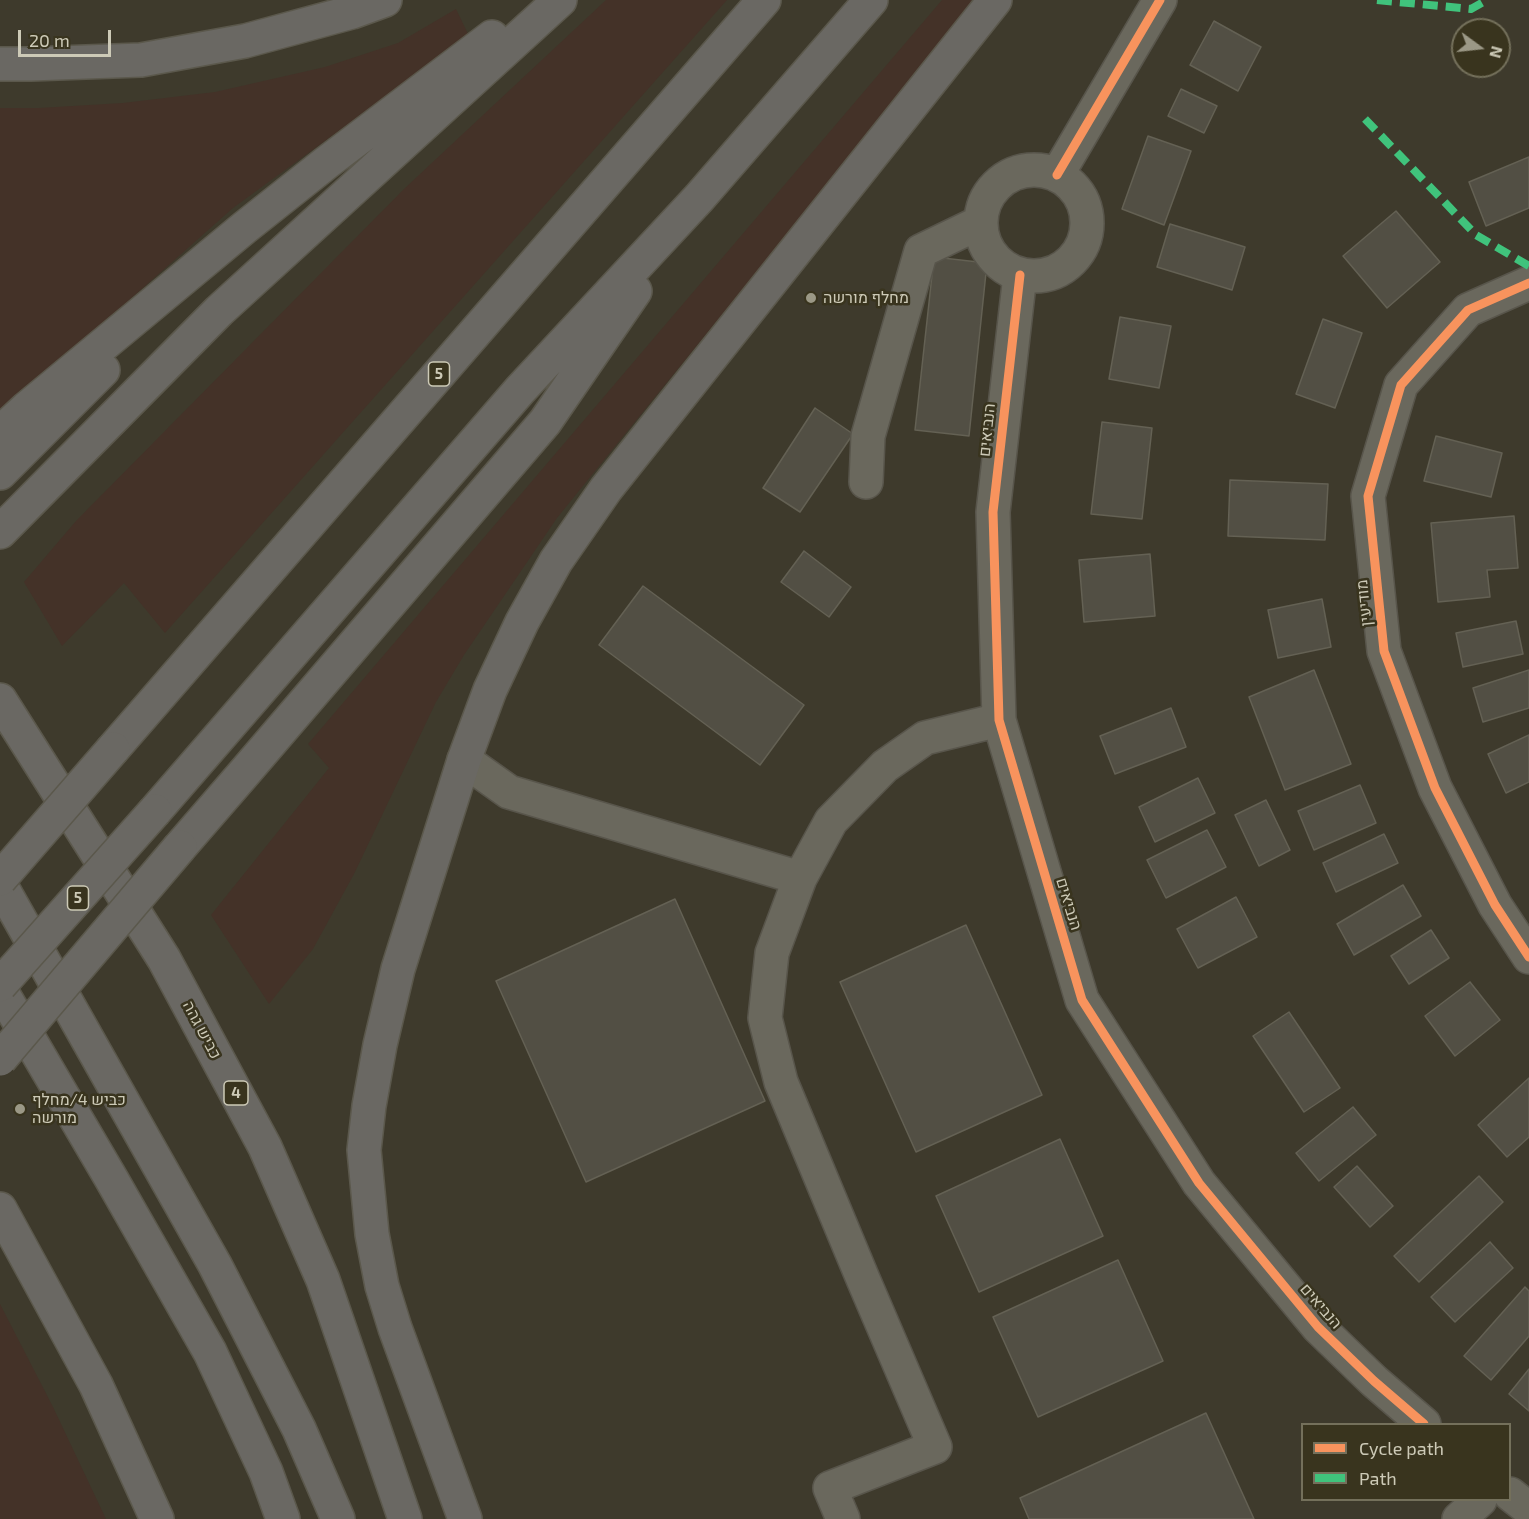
<!DOCTYPE html>
<meta charset="utf-8">
<style>
body{margin:0}
#map{position:relative;width:1529px;height:1519px;overflow:hidden;background:#3e3a2c;font-family:"Exo 2",sans-serif}
canvas{display:block}
.legend{position:absolute;left:1301px;top:1423px;width:210px;height:78px;box-sizing:border-box;background:#39341e;border:2px solid #74705b;margin:0;padding:8px 10px;list-style:none;font-size:18px;color:#cdcab7}
.legend li{display:flex;align-items:center;gap:12px;height:30px}
.legend b{width:30px;border:2px solid #74705b}
.north{position:absolute;left:1451px;top:18px;width:60px;height:60px;box-sizing:border-box;background:#39341e;border:2px solid #74705b;border-radius:50%;rotate:105deg;font-size:16px;font-weight:700;line-height:24px;text-align:center;color:#cdcab7}
.north::after{content:'';display:block;margin:auto;width:21px;height:27px;background:#9b9886;clip-path:polygon(50% 0,100% 100%,50% 72%,0 100%)}
.scale{position:absolute;left:18px;top:30px;width:93px;height:27px;box-sizing:border-box;border:3px solid #cdcab7;border-top:0;padding-left:8px;font-size:18px;line-height:21px;white-space:nowrap;color:#cdcab7;-webkit-text-stroke:4px #39341e;paint-order:stroke}
</style>
<div id="map">
<canvas width="1529" height="1519"></canvas>
<ul class="legend">
<li><b style="height:8px;background:#f8935d"></b>Cycle path</li>
<li><b style="height:8px;background:#40c37c"></b>Path</li>
</ul>
<div class="north">N</div>
<div class="scale">20 m</div>
</div>
<script>
const ctx = document.querySelector('canvas').getContext('2d');
ctx.lineJoin = 'round';
function paint(path, color) {
  ctx.fillStyle = color;
  ctx.fill(path, 'evenodd');
}
function toPath(rows) {
  const path = new Path2D();
  for (const r of rows) {
    if (r.length === 3) {
      path.moveTo(r[0] + r[2], r[1]);
      path.arc(r[0], r[1], r[2], 0, 2 * Math.PI);
      continue;
    }
    path.moveTo(r[0], r[1]);
    for (let i = 2; i < r.length; i += 2) path.lineTo(r[i], r[i + 1]);
  }
  return path;
}
function strokePath(path, color, width, dash) {
  ctx.strokeStyle = color;
  ctx.lineWidth = width;
  ctx.lineCap = dash ? 'butt' : 'round';
  ctx.setLineDash(dash || []);
  ctx.stroke(path);
}
function drawText(font, color, halo, rows, align = 'center') {
  ctx.font = font + ' "Exo 2",Heebo,sans-serif';
  ctx.lineWidth = 5;
  ctx.setLineDash([]);
  ctx.textBaseline = 'middle';
  ctx.strokeStyle = halo;
  ctx.fillStyle = color;
  for (const [text, x, y, turn = 0] of rows) {
    ctx.save();
    ctx.translate(x, y);
    ctx.rotate((+turn || 0) * Math.PI / 180);
    ctx.textAlign = isNaN(turn) ? turn : align;
    if (halo) ctx.strokeText(text, 0, 0);
    ctx.fillText(text, 0, 0);
    ctx.restore();
  }
}
paint(toPath([
 [606,0,727,0,165,633,124,583,62,646,24,582,76,521,404,189],
 [942,0,977,0,557,518,464,655,436,702,354,874,313,949,269,1004,211,915,329,768,308,744],
 [456,9,469,36,233,208,0,415,0,108,39,108,123,103,215,92,325,67,398,43],
 [0,1304,53,1407,106,1519,0,1519]
]), '#443228');
const building = toPath([
 [1214,21,1261,47,1238,91,1190,65,1214,21],
 [1181,89,1217,106,1204,133,1168,116,1181,89],
 [1148,136,1191,151,1164,225,1122,209,1148,136],
 [1529,157,1529,208,1486,226,1469,182,1529,157],
 [1396,211,1440,262,1387,308,1343,256,1396,211],
 [1170,224,1245,247,1232,290,1157,267,1170,224],
 [934,257,987,263,969,436,915,430,934,257],
 [1120,317,1171,326,1159,388,1109,379,1120,317],
 [1323,319,1362,333,1335,408,1296,394,1323,319],
 [815,408,853,434,800,512,763,488,815,408],
 [1102,422,1152,428,1142,519,1091,514,1102,422],
 [1436,436,1502,453,1491,497,1424,481,1436,436],
 [1230,480,1328,484,1325,540,1228,536,1230,480],
 [1514,516,1518,568,1487,570,1490,597,1438,602,1431,523,1514,516],
 [804,551,851,587,829,617,781,582,804,551],
 [1150,554,1155,616,1084,622,1079,560,1150,554],
 [643,586,804,705,760,765,599,645,643,586],
 [1322,599,1331,647,1278,658,1268,610,1322,599],
 [1516,621,1523,654,1463,667,1456,633,1516,621],
 [1314,670,1351,764,1285,790,1249,697,1314,670],
 [1529,670,1529,708,1483,722,1473,688,1529,670],
 [1171,708,1186,747,1115,774,1100,736,1171,708],
 [1529,735,1529,782,1506,793,1488,754,1529,735],
 [1198,778,1215,813,1155,842,1139,807,1198,778],
 [1360,785,1376,823,1314,850,1298,811,1360,785],
 [1266,800,1290,850,1259,866,1235,815,1266,800],
 [1207,830,1226,867,1166,898,1147,860,1207,830],
 [1384,834,1398,863,1336,892,1323,863,1384,834],
 [1403,885,1421,916,1354,955,1337,924,1403,885],
 [1236,897,1257,937,1198,968,1177,929,1236,897],
 [675,899,765,1101,586,1182,496,981,675,899],
 [966,925,1042,1095,916,1152,840,982,966,925],
 [1431,930,1449,958,1409,984,1391,956,1431,930],
 [1470,982,1500,1020,1455,1056,1425,1016,1470,982],
 [1289,1012,1340,1088,1304,1112,1253,1036,1289,1012],
 [1529,1078,1529,1137,1507,1157,1478,1125,1529,1078],
 [1353,1107,1376,1135,1319,1181,1296,1153,1353,1107],
 [1060,1139,1103,1236,979,1292,936,1196,1060,1139],
 [1357,1166,1393,1206,1370,1227,1334,1187,1357,1166],
 [1479,1176,1503,1202,1419,1282,1394,1256,1479,1176],
 [1490,1242,1513,1268,1455,1322,1431,1297,1490,1242],
 [1118,1260,1163,1361,1038,1417,993,1317,1118,1260],
 [1525,1287,1529,1291,1529,1336,1491,1380,1464,1356,1525,1287],
 [1529,1369,1529,1411,1509,1394,1529,1369],
 [1206,1413,1254,1519,1029,1519,1020,1498,1206,1413]
]);
paint(building, '#524f44');
strokePath(building, '#646154', 1.5);
const minor = toPath([
 [1034,223,53],
 [1057,175,1160,0],
 [1020,275,993,512,999,720,1082,1000,1199,1183,1318,1327,1374,1381,1424,1424],
 [1529,283,1468,310,1401,385,1368,496,1384,651,1435,788,1495,905,1529,957],
 [866,482,868,436,921,251,981,222],
 [464,760,509,792,800,878],
 [1510,1494,1529,1509],
 [843,1519,830,1488,935,1447,863,1279,781,1082,765,1018,772,953,800,878,831,821,885,766,925,738,999,720],
 [1459,1519,1480,1500]
]);
const highway = toPath([
 [0,64,31,64,141,60,245,41,352,12,385,0],
 [0,433,27,408,244,228,326,163,492,37],
 [0,473,103,370],
 [0,532,219,311,560,0],
 [0,700,164,959,265,1147,323,1280,405,1519],
 [113,749,764,0],
 [155,811,520,390,699,198,871,0],
 [180,847,245,772,545,422,635,291],
 [0,884,215,1265,299,1429,338,1519],
 [0,989,112,1180,210,1352,266,1472,283,1519],
 [0,1209,96,1385,157,1519],
 [465,1519,395,1328,382,1286,372,1234,364,1150,369,1106,380,1045,398,969,464,760,490,690,522,622,556,561,606,489,995,0]
]);
strokePath(minor, '#58554b', 36);
strokePath(highway, '#5b584c', 36);
strokePath(minor, '#6a685d', 33);
strokePath(highway, '#6a6863', 33);
const highwayBridge = toPath([
 [0,879,113,749],
 [0,985,155,811],
 [0,1059,180,847]
]);
strokePath(highwayBridge, '#5b584c', 36, []);
strokePath(highwayBridge, '#6a6863', 33);
strokePath(toPath([
 [1377,0,1471,9,1487,0],
 [1365,119,1476,235,1529,266]
]), '#40c37c', 8, [15, 8]);
strokePath(toPath([
 [1057,175,1160,0],
 [1020,275,993,512,999,720,1082,1000,1199,1183,1318,1327,1374,1381,1424,1424],
 [1529,283,1468,310,1401,385,1368,496,1384,651,1435,788,1495,905,1529,957]
]), '#f8935d', 9);
for (const [x, y, r, color] of [
 [811,298,6,"#9b9886"],
 [20,1109,6,"#9b9886"]
]) {
  const dot = new Path2D();
  dot.arc(x, y, r, 0, 2 * Math.PI);
  ctx.fillStyle = color;
  ctx.fill(dot);
  strokePath(dot, '#39341e', 2);
}
for (const [x, y, w] of [
 [439,374,21],
 [78,898,21],
 [236,1093,24]
]) {
  const box = new Path2D();
  box.roundRect(x - w / 2, y - 12, w, 24, 4.5);
  ctx.fillStyle = '#39341e';
  ctx.fill(box);
  strokePath(box, '#cdcab7', 1.5);
}
drawText('bold 15px', '#cdcab7', null, [
 ["5",439,374],
 ["5",78,898],
 ["4",236,1093]
]);
drawText('16px', '#cdcab7', '#39341e', [
 ["מחלף מורשה",823,298],
 ["כביש 4/מחלף",32,1100],
 ["מורשה",32,1118]
], 'left');
drawText('16px', '#cdcab7', '#39341e', [
 ["הנביאים",987,430,-84],
 ["מודיעין",1364,603,-96],
 ["הנביאים",1069,904,73],
 ["כביש גהה",202,1030,62],
 ["הנביאים",1321,1306,49]
]);
</script>
